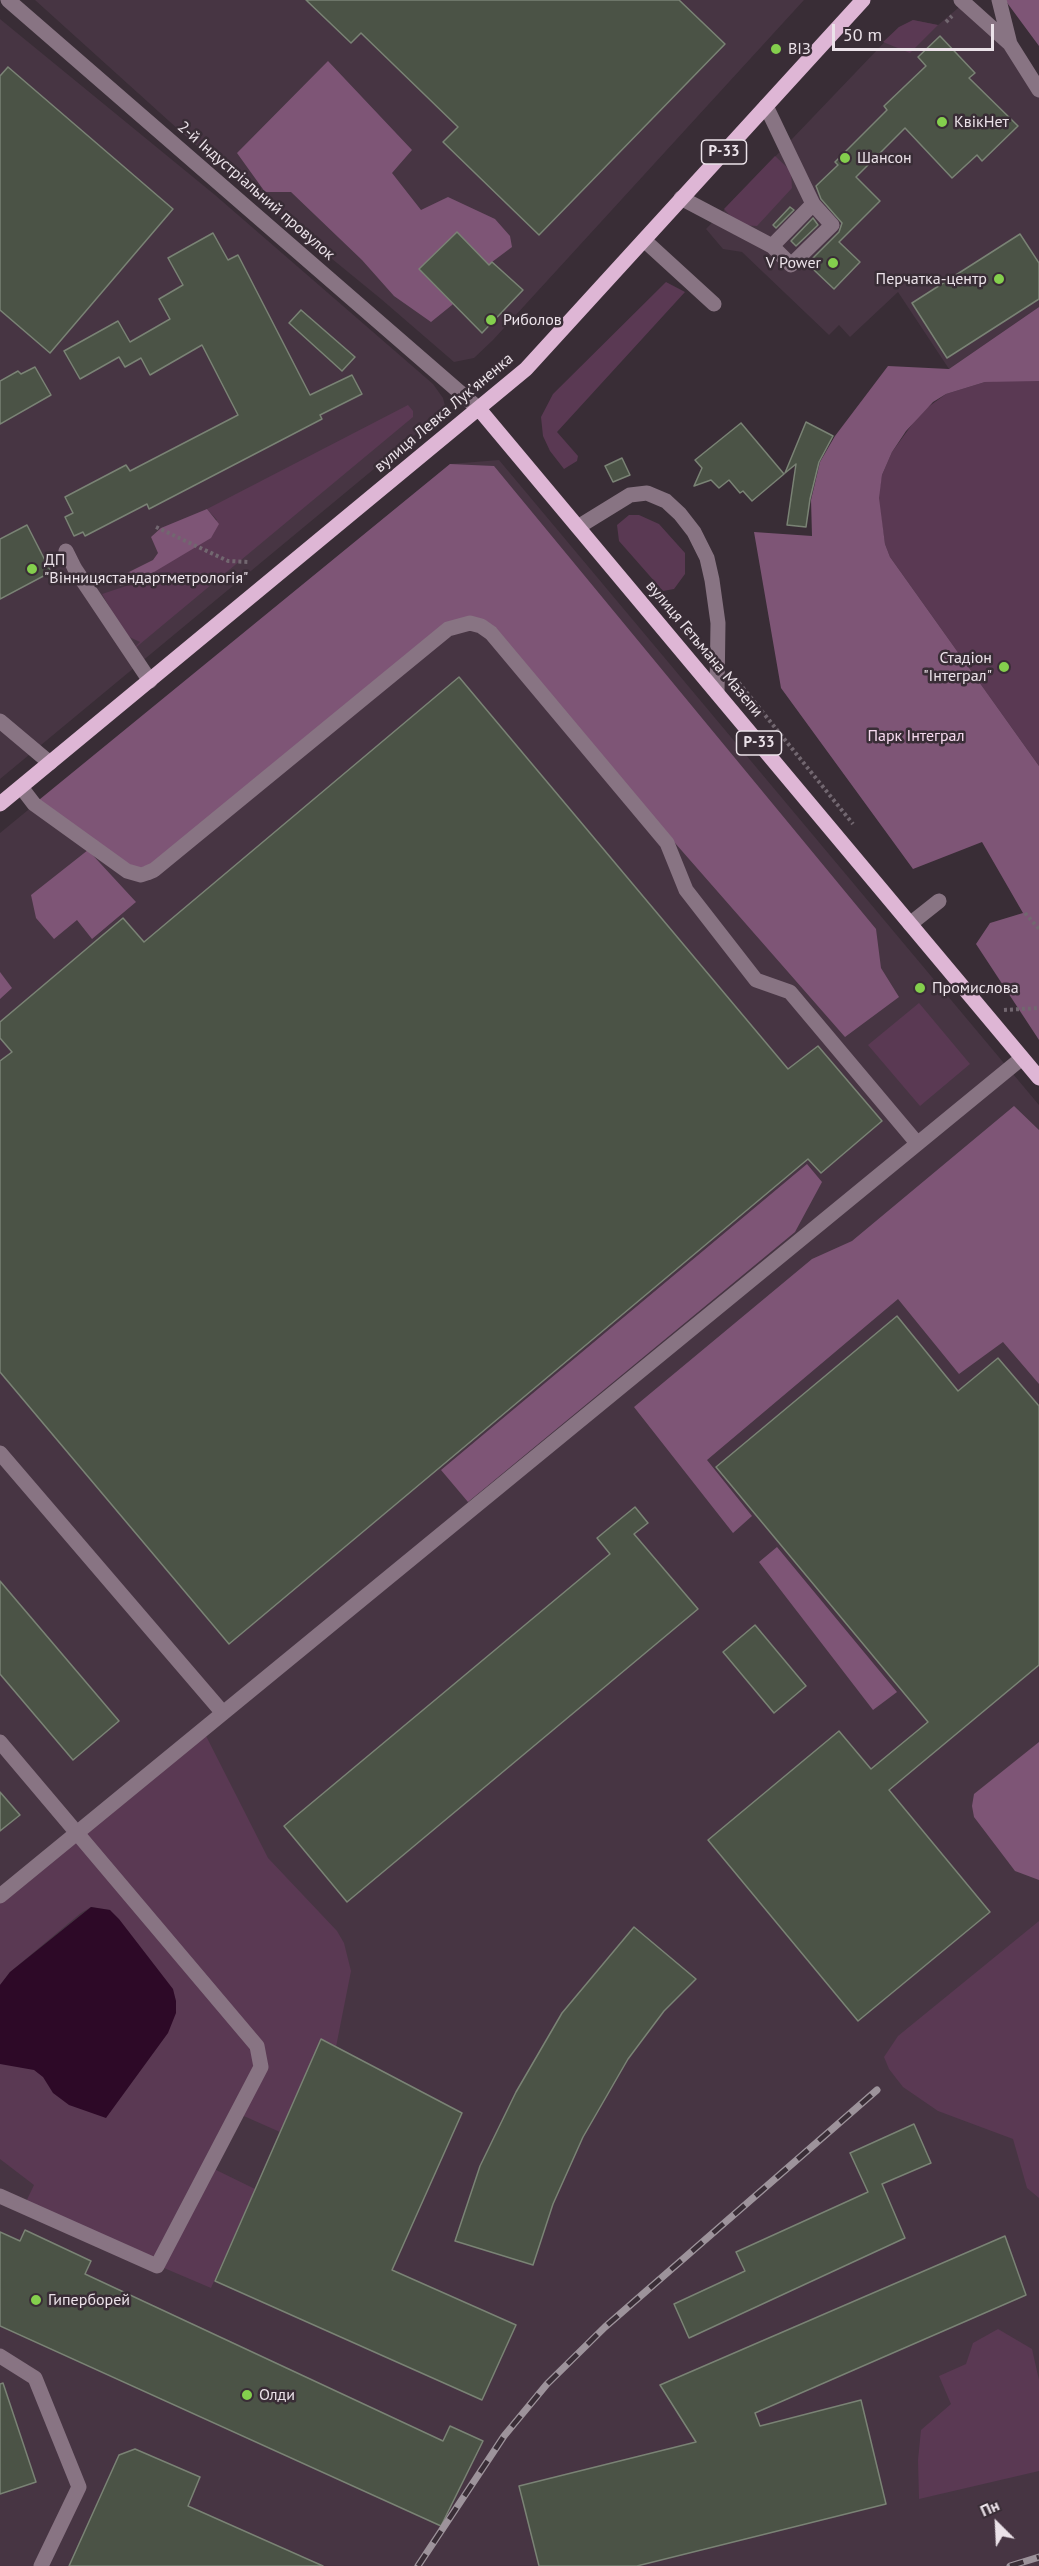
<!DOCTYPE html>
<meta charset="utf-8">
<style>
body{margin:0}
#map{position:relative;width:1039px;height:2566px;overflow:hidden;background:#392d36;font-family:"PT Sans",sans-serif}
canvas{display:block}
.north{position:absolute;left:967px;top:2494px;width:60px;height:60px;-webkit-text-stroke:4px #392d36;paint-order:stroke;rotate:336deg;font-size:16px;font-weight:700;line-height:24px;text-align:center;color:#ebe2e9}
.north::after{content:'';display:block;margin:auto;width:21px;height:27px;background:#ebe2e9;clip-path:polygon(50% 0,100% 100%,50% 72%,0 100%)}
.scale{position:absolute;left:832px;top:24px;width:162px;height:27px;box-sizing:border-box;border:3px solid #ebe2e9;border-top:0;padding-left:8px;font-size:18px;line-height:21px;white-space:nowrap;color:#ebe2e9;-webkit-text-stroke:4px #392d36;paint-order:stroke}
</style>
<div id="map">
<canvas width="1039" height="2566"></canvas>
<div class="north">Пн</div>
<div class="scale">50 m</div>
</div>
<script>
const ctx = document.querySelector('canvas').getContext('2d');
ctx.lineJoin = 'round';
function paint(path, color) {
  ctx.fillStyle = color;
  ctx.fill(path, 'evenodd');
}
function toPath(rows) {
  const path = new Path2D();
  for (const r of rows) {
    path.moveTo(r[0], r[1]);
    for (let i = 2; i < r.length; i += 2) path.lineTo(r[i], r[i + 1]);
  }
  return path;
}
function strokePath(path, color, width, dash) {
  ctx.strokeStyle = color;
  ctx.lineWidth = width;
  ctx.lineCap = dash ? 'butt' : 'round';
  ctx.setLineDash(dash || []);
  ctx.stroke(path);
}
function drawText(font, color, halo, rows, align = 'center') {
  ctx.font = font + ' "PT Sans",sans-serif';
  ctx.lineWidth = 5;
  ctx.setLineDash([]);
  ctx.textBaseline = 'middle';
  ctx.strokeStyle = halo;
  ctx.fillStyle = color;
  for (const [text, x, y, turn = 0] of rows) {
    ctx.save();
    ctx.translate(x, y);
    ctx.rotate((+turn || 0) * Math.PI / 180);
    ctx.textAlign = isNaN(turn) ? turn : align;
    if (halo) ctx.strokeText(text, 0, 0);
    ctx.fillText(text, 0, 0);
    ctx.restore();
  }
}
paint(toPath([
 [35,0,804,0,493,340,474,358,454,362,381,299,221,168],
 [964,3,1010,44,1039,90,1039,307,949,369,898,292,850,337,839,325,829,335,742,252,723,249,706,229,899,27,913,20,938,25],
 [0,19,215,195,433,384,443,398,445,406,433,420,0,779],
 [499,460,1039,1105,1039,2566,0,2566,0,833,450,464]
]), '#473543');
paint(toPath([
 [913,20,938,25,910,53,883,42,899,27],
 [775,156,791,171,792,188,757,226,739,225,724,209],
 [666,282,685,292,557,432,578,456,577,461,564,469,550,451,543,436,541,417,553,394],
 [1008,380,1039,381,1039,766,890,557,885,544,878,498,882,475,892,452,921,412,946,394,985,382],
 [408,405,413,411,413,417,128,654,140,642,125,635,102,594,129,585,217,520,207,509],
 [629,515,639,515,659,524,685,553,685,574,674,589,663,591,619,541,617,525],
 [919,1003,970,1064,920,1106,868,1045],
 [203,1730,268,1858,337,1931,344,1943,351,1971,336,2047,321,2040,280,2132,237,2113,210,2167,255,2189,211,2288,23,2208,34,2185,0,2159,0,1990,110,1910,91,1907,81,1913,10,1972,0,1985,0,1896],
 [1039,1921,1039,2198,1027,2188,1013,2139,938,2111,903,2087,889,2069,884,2057,898,2036],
 [998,2329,1032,2349,1039,2380,1039,2471,919,2499,918,2460,921,2430,951,2404,939,2376,966,2364,973,2343]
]), '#5a3953');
paint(toPath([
 [1005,0,1039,0,1039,46],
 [328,61,412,150,392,173,421,210,448,197,495,219,510,236,512,247,492,262,452,305,431,322,394,296,362,260,291,192,265,192,237,153],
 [1039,307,1039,381,985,382,946,394,933,402,906,431,892,452,882,475,879,498,885,544,890,557,1039,766,1039,1040,976,944,990,923,1023,913,982,842,913,869,781,688,754,532,812,536,811,500,820,462,835,436,888,366,949,369],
 [450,464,494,466,876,929,881,968,899,997,845,1037,491,633,459,624,141,875,34,804],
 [207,509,219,524,211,538,139,581,120,586,117,578,153,560,158,553,151,537,161,528],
 [88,850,136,902,92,939,77,920,54,939,36,918,31,895],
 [0,972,12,988,0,999],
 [1014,1106,1039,1130,1039,1384,1003,1342,959,1374,898,1299,707,1460,752,1516,733,1533,634,1407,812,1259,852,1241],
 [807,1164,822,1182,795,1232,468,1502,441,1470],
 [777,1547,897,1692,873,1710,759,1562],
 [1039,1742,1039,1880,1015,1871,974,1817,972,1806,974,1794]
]), '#7e5576');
paint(toPath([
 [91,1907,110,1910,119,1919,173,1989,176,2001,176,2013,168,2033,106,2118,69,2105,53,2093,43,2077,34,2070,0,2064,0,1985,10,1972]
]), '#2d0927');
const building = toPath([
 [306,0,679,0,725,44,539,235,443,142,458,127,361,33,351,43,306,0],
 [940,36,975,73,969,78,1018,126,982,161,977,155,952,178,905,128,856,177,880,201,839,242,860,262,834,289,814,270,818,266,811,260,839,232,842,223,821,199,816,186,838,165,835,162,887,110,884,106,926,66,918,57,940,36],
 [8,67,173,209,50,353,0,310,0,76,8,67],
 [790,207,794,210,776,228,773,225,790,207],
 [813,218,818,225,796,246,791,241,813,218],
 [457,232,489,265,492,262,523,290,482,333,419,269,457,232],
 [213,233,228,260,238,255,310,395,352,375,362,394,320,415,322,419,149,509,147,504,85,536,83,532,74,536,65,517,73,513,65,497,126,465,130,471,238,415,202,345,150,375,141,358,125,367,119,357,80,379,64,351,118,321,130,342,170,319,159,299,183,285,168,258,213,233],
 [1020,234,1039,263,1039,299,947,358,912,303,1020,234],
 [301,310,355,357,342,371,289,323,301,310],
 [35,367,51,395,0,424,0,381,18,371,21,374,35,367],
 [806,422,833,436,819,462,810,499,806,527,787,525,796,464,785,473,806,422],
 [741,423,784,474,752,501,743,491,740,493,729,480,719,488,711,480,694,486,702,468,695,460,741,423],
 [622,458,630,475,613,482,605,466,622,458],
 [27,525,51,572,0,599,0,539,27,525],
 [459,677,788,1069,818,1046,882,1121,821,1173,808,1159,229,1644,0,1372,0,1061,12,1052,0,1038,0,1022,123,918,144,942,459,677],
 [897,1316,958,1391,998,1358,1039,1406,1039,1665,889,1790,990,1912,858,2021,708,1840,839,1731,871,1769,928,1722,716,1467,897,1316],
 [635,1507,648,1523,634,1534,698,1609,347,1902,284,1826,610,1554,597,1538,635,1507],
 [0,1581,119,1721,73,1760,0,1674,0,1581],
 [755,1625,806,1686,774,1713,723,1652,755,1625],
 [0,1792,20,1815,0,1831,0,1792],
 [634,1927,696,1979,664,2011,628,2059,583,2137,553,2204,533,2265,455,2241,480,2166,516,2092,562,2013,634,1927],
 [321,2039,462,2113,392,2270,516,2325,482,2400,215,2281,321,2039],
 [914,2124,931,2163,882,2184,905,2238,689,2338,674,2304,745,2271,736,2252,868,2192,850,2153,914,2124],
 [25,2230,91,2261,85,2274,443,2441,450,2426,483,2441,441,2526,0,2326,0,2232,20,2241,25,2230],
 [1005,2236,1026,2295,755,2413,760,2426,861,2400,886,2504,637,2566,539,2566,519,2486,696,2442,660,2385,1005,2236],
 [3,2383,36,2482,0,2494,0,2384,3,2383],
 [135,2449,200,2477,188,2506,323,2566,69,2566,119,2455,135,2449]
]);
paint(building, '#4b5346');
strokePath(building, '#7a8375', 1.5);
strokePath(toPath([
 [946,22,952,16],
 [156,527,228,561,248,562],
 [735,678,853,824],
 [1025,913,1039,929],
 [1004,1010,1039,1008]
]), '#726770', 4, [3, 3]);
strokePath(toPath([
 [8,0,479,409],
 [961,0,1010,44,1039,90],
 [999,0,1010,44],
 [681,198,772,246,813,204,766,106],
 [644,240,714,304],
 [772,246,791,265,832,225,813,204],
 [578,527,630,495,647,493,666,501,680,514,694,532,707,558,712,580,718,623,717,693],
 [66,551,75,569,150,681],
 [0,721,50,763],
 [21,787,34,804,127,871,141,875,147,873,154,870,448,629,470,623,481,626,491,633,667,843,686,890,756,980,790,992,917,1143],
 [910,924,939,901],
 [0,1453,223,1713],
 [0,1742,257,2046,261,2067,157,2266,0,2196],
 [0,1896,1022,1058],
 [0,2356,35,2378,79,2487,41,2566]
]), '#887483', 15);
strokePath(toPath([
 [479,409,1039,1078],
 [0,804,526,369,863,0]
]), '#deb6d5', 15);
const rail = toPath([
 [418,2566,504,2436,547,2384,605,2327,877,2090],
 [1010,2566,1039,2557]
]);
strokePath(rail, '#9d939b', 7);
strokePath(rail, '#392d36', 4.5, [14]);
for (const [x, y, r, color] of [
 [776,49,6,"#84cf4d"],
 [942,122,6,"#84cf4d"],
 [845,158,6,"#84cf4d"],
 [833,263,6,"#84cf4d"],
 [999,279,6,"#84cf4d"],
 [491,320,6,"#84cf4d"],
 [32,569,6,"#84cf4d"],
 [1004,667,6,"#84cf4d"],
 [920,988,6,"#84cf4d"],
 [36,2300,6,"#84cf4d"],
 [247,2395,6,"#84cf4d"]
]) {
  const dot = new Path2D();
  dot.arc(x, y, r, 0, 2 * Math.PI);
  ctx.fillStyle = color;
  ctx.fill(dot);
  strokePath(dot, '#392d36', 2);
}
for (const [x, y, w] of [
 [724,152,45],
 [759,743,45]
]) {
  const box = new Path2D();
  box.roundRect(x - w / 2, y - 12, w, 24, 4.5);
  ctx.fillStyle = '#392d36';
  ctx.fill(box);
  strokePath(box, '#ebe2e9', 1.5);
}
drawText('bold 15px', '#ebe2e9', null, [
 ["Р-33",724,152],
 ["Р-33",759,743]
]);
drawText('16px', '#ebe2e9', '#392d36', [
 ["ВІЗ",788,49],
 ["КвікНет",954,122],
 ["Шансон",857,158],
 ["V Power",821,263,"right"],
 ["Перчатка-центр",987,279,"right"],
 ["Риболов",503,320],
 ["ДП",44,560],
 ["\"Вінницястандартметрологія\"",44,578],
 ["Стадіон",992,658,"right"],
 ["\"Інтеграл\"",992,676,"right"],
 ["Промислова",932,988],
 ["Гиперборей",48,2300],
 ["Олди",259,2395]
], 'left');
drawText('16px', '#ebe2e9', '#392d36', [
 ["2-й Індустріальний провулок",256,191,41],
 ["вулиця Левка Лукʼяненка",444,413,-40],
 ["вулиця Гетьмана Мазепи",704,649,50]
]);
drawText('16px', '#f7dbf0', '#392d36', [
 ["Парк Інтеграл",916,736]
]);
</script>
